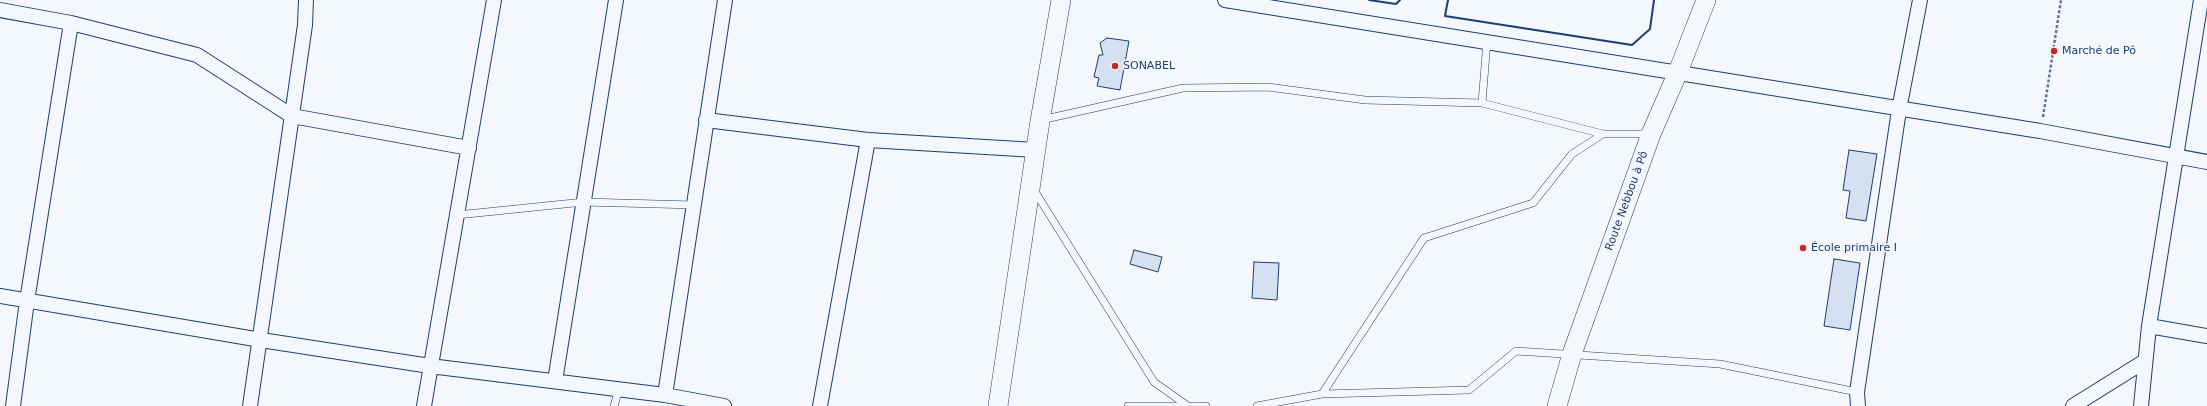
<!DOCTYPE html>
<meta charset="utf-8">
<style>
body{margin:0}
canvas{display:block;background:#f4f7fb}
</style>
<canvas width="2207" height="406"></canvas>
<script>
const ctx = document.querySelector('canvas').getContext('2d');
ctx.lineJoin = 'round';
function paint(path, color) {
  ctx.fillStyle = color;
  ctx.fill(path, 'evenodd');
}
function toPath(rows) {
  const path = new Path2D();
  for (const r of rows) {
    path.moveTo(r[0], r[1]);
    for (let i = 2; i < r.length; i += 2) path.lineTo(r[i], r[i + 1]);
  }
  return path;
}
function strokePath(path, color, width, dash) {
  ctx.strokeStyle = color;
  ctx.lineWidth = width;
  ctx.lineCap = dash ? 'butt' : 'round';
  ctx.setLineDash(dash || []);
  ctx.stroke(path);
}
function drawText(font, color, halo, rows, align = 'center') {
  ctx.font = font + ' "DejaVu Sans",sans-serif';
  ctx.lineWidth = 3;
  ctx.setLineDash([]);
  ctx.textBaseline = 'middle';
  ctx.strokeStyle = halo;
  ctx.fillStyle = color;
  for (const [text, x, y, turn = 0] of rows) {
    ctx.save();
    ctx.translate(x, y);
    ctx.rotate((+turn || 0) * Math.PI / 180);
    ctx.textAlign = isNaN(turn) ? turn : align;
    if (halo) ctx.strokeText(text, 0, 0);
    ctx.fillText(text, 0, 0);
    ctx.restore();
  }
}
const building = toPath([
 [1107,38,1129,41,1120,90,1097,86,1099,78,1094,77,1099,55,1103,55,1100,43,1107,38],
 [1849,150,1877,154,1866,221,1846,218,1850,191,1843,190,1849,150],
 [1134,250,1162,257,1158,272,1130,264,1134,250],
 [1834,259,1860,263,1850,330,1824,326,1834,259],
 [1254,262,1279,263,1277,300,1252,298,1254,262]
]);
paint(building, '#d5e0f0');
strokePath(building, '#1d3f73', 1);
const lane = toPath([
 [1487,41,1482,103,1603,134,1649,134],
 [1041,120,1183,88,1268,87,1365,100,1482,103],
 [1034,190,1154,382,1188,406],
 [457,215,584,202,694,205],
 [1322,394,1469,390,1516,351,1720,364,1857,392],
 [614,406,619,389],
 [1128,406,1206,406],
 [1257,406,1322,394,1424,238,1533,203,1572,154,1603,134]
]);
const street = toPath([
 [1225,0,2040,131,2207,162],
 [2201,0,2149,326,2207,336],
 [0,10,71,23,197,55,292,116,469,148],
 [706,120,868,140,1036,150],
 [0,296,261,340,430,366,665,395,724,406],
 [555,381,616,0],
 [665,395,725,0],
 [13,406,27,301,71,23],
 [250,406,305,25,306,0],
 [424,406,494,0],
 [820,406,868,140],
 [1858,406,1857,392,1899,110,1920,0],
 [2073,406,2145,361],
 [2141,406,2149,326]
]);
const secondary = toPath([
 [998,406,1040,121,1061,0],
 [1557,406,1572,354,1651,134,1678,72,1706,0]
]);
strokePath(lane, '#1d3f73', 8);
strokePath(street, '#1d3f73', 16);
strokePath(secondary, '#1d3f73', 20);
strokePath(toPath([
 [2043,117,2061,0]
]), '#5e769c', 2.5, [3, 2]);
strokePath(lane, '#f4f7fb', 7);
strokePath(street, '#f4f7fb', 14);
strokePath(secondary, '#f4f7fb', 19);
strokePath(toPath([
 [1369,0,1396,4,1400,0],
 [1448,0,1445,16,1632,45,1650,29,1654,0]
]), '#1d3f73', 2);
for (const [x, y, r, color] of [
 [2054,51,4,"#c62828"],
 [1115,66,4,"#c62828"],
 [1803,248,4,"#c62828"]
]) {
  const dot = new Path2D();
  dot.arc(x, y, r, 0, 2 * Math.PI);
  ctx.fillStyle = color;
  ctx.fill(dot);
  strokePath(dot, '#f4f7fb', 1.5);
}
drawText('11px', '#1d3f73', '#f4f7fb', [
 ["Marché de Pô",2062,51],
 ["SONABEL",1123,66],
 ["École primaire I",1811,248]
], 'left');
drawText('11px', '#1d3f73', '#f4f7fb', [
 ["Route Nebbou à Pô",1627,201,-70]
]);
</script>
